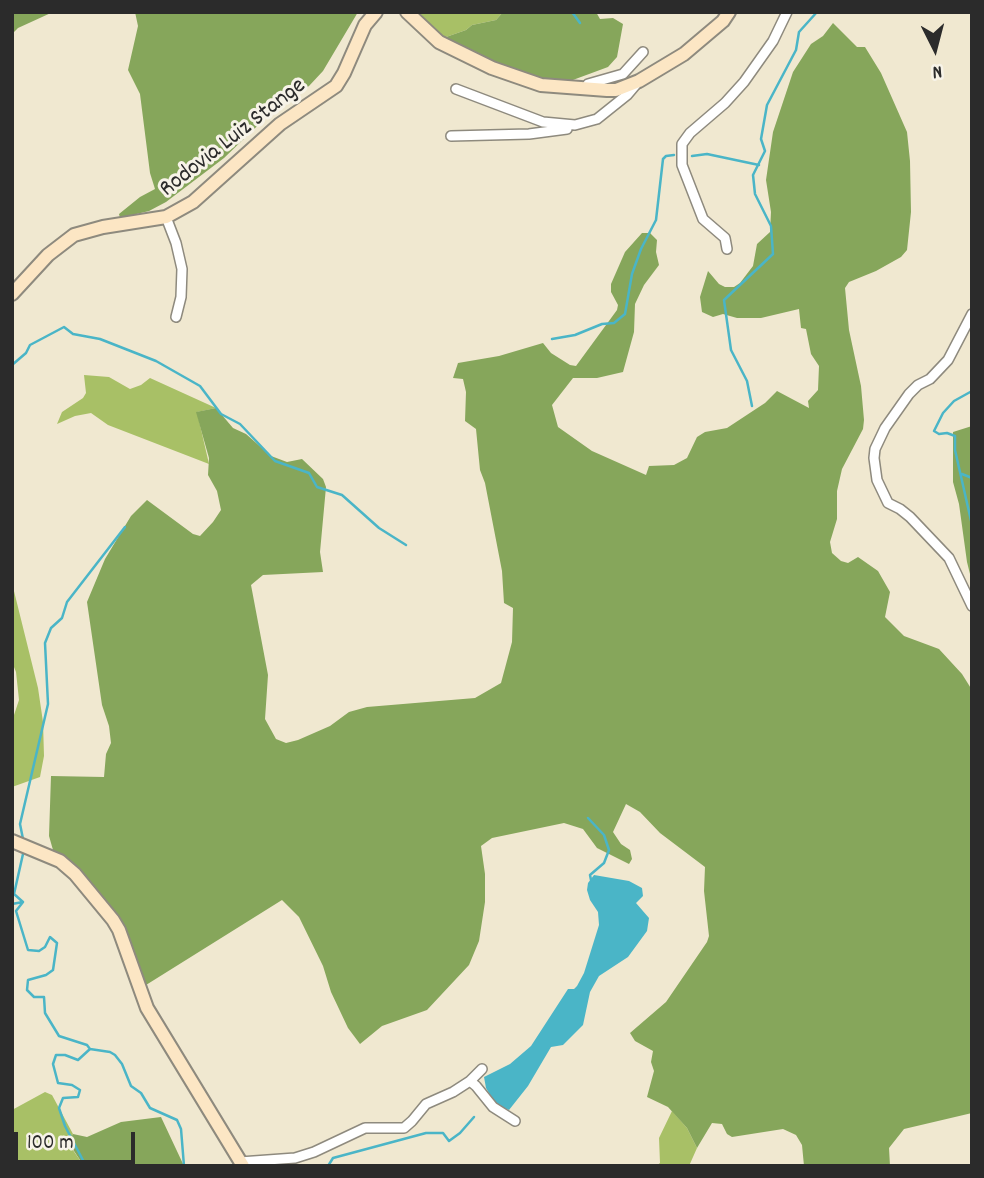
<!DOCTYPE html>
<style>
body{margin:0}
#map{position:relative;width:984px;height:1178px;overflow:hidden;background:#f0e8d0;font-family:Dekko,sans-serif}
canvas{display:block}
.frame{position:absolute;inset:0;border:14px solid #2b2b2b;pointer-events:none}
.north{position:absolute;left:900px;top:14px;width:70px;height:70px;-webkit-text-stroke:5px #f7f3e8;paint-order:stroke;rotate:174deg;font-size:19px;font-weight:700;line-height:28px;text-align:center;color:#2b2b2b}
.north::after{content:'';display:block;margin:auto;width:24px;height:32px;background:#2b2b2b;clip-path:polygon(50% 0,100% 100%,50% 72%,0 100%)}
.scale{position:absolute;left:14px;top:1132px;width:121px;height:32px;box-sizing:border-box;border:4px solid #2b2b2b;border-top:0;padding-left:9px;font-size:21px;line-height:24px;white-space:nowrap;color:#2b2b2b;-webkit-text-stroke:5px #f7f3e8;paint-order:stroke}
</style>
<div id="map">
<canvas width="984" height="1178"></canvas>
<div class="frame"></div>
<div class="north">N</div>
<div class="scale">100 m</div>
</div>
<script>
const ctx = document.querySelector('canvas').getContext('2d');
ctx.lineJoin = 'round';
function paint(path, color) {
  ctx.fillStyle = color;
  ctx.fill(path, 'evenodd');
}
function toPath(rows) {
  const path = new Path2D();
  for (const r of rows) {
    path.moveTo(r[0], r[1]);
    for (let i = 2; i < r.length; i += 2) path.lineTo(r[i], r[i + 1]);
  }
  return path;
}
function strokePath(path, color, width, dash) {
  ctx.strokeStyle = color;
  ctx.lineWidth = width;
  ctx.lineCap = dash ? 'butt' : 'round';
  ctx.setLineDash(dash || []);
  ctx.stroke(path);
}
function drawText(font, color, halo, rows, align = 'center') {
  ctx.font = font + ' Dekko,sans-serif';
  ctx.lineWidth = 6;
  ctx.setLineDash([]);
  ctx.textBaseline = 'middle';
  ctx.strokeStyle = halo;
  ctx.fillStyle = color;
  for (const [text, x, y, turn = 0] of rows) {
    ctx.save();
    ctx.translate(x, y);
    ctx.rotate((+turn || 0) * Math.PI / 180);
    ctx.textAlign = isNaN(turn) ? turn : align;
    if (halo) ctx.strokeText(text, 0, 0);
    ctx.fillText(text, 0, 0);
    ctx.restore();
  }
}
paint(toPath([
 [406,12,503,12,496,20,472,25,466,30,446,37,443,41],
 [84,375,109,377,130,389,141,385,150,378,216,408,197,412,209,464,108,425,91,413,75,416,57,424,62,412,83,398,86,393],
 [12,583,38,688,43,722,44,756,40,777,12,787,12,721,19,700,16,672,12,662],
 [45,1092,52,1095,73,1134,68,1143,84,1166,12,1166,12,1110],
 [672,1111,687,1128,697,1148,689,1166,656,1166,660,1163,659,1138]
]), '#a8c066');
paint(toPath([
 [12,12,53,12,18,28,12,34],
 [135,12,358,12,323,71,309,86,278,106,224,158,166,202,149,211,120,218,119,214,140,197,155,189,150,173,140,94,128,70,138,26],
 [503,12,596,12,600,19,613,18,623,24,617,57,608,67,562,84,516,73,443,41,446,37,466,30,472,25,496,20],
 [833,23,857,47,865,47,881,73,907,132,910,161,911,212,907,250,901,257,876,271,849,282,845,288,849,330,861,386,864,420,863,429,842,469,837,491,837,519,830,542,832,553,841,561,848,563,858,557,878,571,890,592,885,617,904,636,939,649,962,674,972,690,972,1113,904,1129,889,1148,890,1166,804,1166,802,1145,796,1135,783,1129,732,1137,727,1134,722,1124,712,1123,697,1148,687,1128,668,1107,647,1097,654,1071,651,1062,653,1051,635,1041,630,1033,666,1002,707,942,709,936,704,891,705,867,660,833,640,812,626,804,613,832,621,844,630,850,632,859,629,864,597,848,583,829,564,823,492,838,481,846,485,874,485,902,479,941,469,965,427,1010,382,1026,360,1044,348,1028,331,992,323,966,299,917,282,900,138,990,111,924,73,881,53,850,49,836,51,776,104,777,106,754,111,743,109,726,102,705,87,602,105,559,131,516,147,500,193,534,200,536,213,522,221,510,217,491,208,475,209,458,196,412,216,408,233,428,246,434,271,456,287,462,302,459,323,479,326,487,320,552,323,572,263,575,251,585,268,675,265,719,276,739,286,743,298,740,330,726,349,712,367,707,475,698,501,683,512,642,513,608,504,603,502,571,485,483,480,470,476,429,465,421,466,392,463,379,453,378,458,363,499,356,543,343,551,353,570,365,576,366,617,310,618,305,611,292,611,284,625,252,642,233,650,233,657,240,656,252,659,265,644,285,635,304,634,332,623,372,597,378,573,378,552,405,558,427,592,451,646,475,649,466,674,465,687,458,697,437,705,432,727,428,765,403,777,391,809,408,808,401,818,390,819,366,811,354,806,329,801,328,799,309,761,318,737,318,723,314,713,317,702,312,700,297,708,271,719,284,725,287,734,287,740,283,753,266,757,244,770,232,771,212,766,180,773,132,793,72,811,44,823,36],
 [972,426,972,582,967,562,959,504,953,482,953,432],
 [161,1117,184,1166,84,1166,68,1142,73,1134,87,1137,121,1122]
]), '#86a65b');
paint(toPath([
 [594,875,629,881,642,888,643,896,636,903,649,918,647,931,628,957,599,976,590,992,583,1025,563,1045,551,1047,528,1086,509,1110,496,1105,486,1088,484,1077,510,1064,531,1046,568,989,574,989,577,986,584,973,599,925,598,912,590,900,587,890,588,883]
]), '#4ab5c7');
strokePath(toPath([
 [572,12,580,23],
 [692,156,707,154,759,165],
 [552,339,575,335,602,324,614,323,625,314,632,274,641,249,656,220,663,159,666,156,674,155],
 [12,365,26,353,30,345,64,327,73,334,100,339,156,361,200,386,221,414,240,424,275,461,309,473,317,487,342,495,379,528,406,545],
 [972,391,954,401,943,413,934,431,939,434,947,433,955,436,955,450,972,525],
 [752,406,747,381,731,350,724,300,773,254,771,226,755,194,753,175,765,151,761,139,767,105,796,50,799,32,817,12],
 [962,474,972,478],
 [588,818,604,835,609,850,604,863,590,875,591,880],
 [23,839,20,824,48,704,45,643,51,628,62,618,67,602,125,527],
 [23,854,14,894,23,902],
 [23,902,16,911,28,950,39,951,45,947,50,937,57,943,53,970,46,975,28,980,27,990,34,997,44,997,45,1013,59,1036,87,1045,90,1049],
 [12,904,23,902],
 [90,1049,110,1052,115,1055,122,1064,131,1086,141,1093,150,1108,177,1120,181,1129,184,1166],
 [86,1166,65,1126,59,1108,63,1098,78,1097,80,1090,72,1085,58,1083,53,1064,56,1055,65,1055,78,1060,90,1049],
 [328,1166,333,1158,426,1133,443,1133,449,1141,460,1133,474,1117]
]), '#4ab5c7', 2.5);
const street = toPath([
 [585,88,588,84,623,74,643,52],
 [456,89,543,122,575,125,597,119,627,95,638,82],
 [451,136,529,134,567,129],
 [166,217,176,243,182,269,181,297,176,317],
 [727,249,725,238,703,219,682,165,682,144,690,133,725,103,744,82,773,41,787,12],
 [972,314,948,360,930,379,918,385,909,394,885,428,875,449,874,458,877,480,888,503,900,509,910,517,949,558,972,606],
 [470,1081,476,1086,493,1107,515,1121],
 [240,1162,295,1158,314,1152,365,1128,404,1128,412,1121,426,1104,453,1092,470,1081,482,1069]
]);
const secondary = toPath([
 [407,12,439,42,492,68,541,85,607,90,616,90,639,81,684,54,723,21,729,12],
 [12,294,48,255,74,235,103,227,166,217,193,202,280,124,336,86,344,73,365,25,376,12],
 [12,841,60,861,75,874,113,920,119,930,147,1008,243,1166]
]);
strokePath(street, '#8e8a7e', 12);
strokePath(secondary, '#8e8a7e', 16);
strokePath(street, '#fff', 9);
strokePath(secondary, '#fce6c4', 12);
drawText('24px', '#2b2b2b', '#f7f3e8', [
 ["Rodovia Luiz Stange",234,139,-38]
]);
</script>
